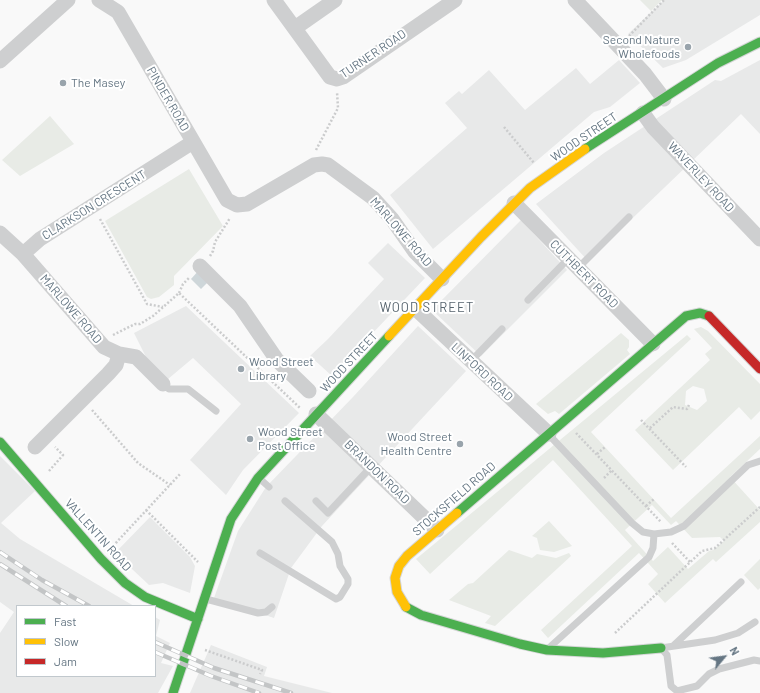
<!DOCTYPE html>
<style>
body{margin:0}
#map{position:relative;width:760px;height:693px;overflow:hidden;background:#f9f9f9;font-family:Barlow,sans-serif}
canvas{display:block}
.legend{position:absolute;left:16px;top:605px;width:140px;height:72px;box-sizing:border-box;background:#fff;border:1px solid #c1c8cd;margin:0;padding:5px 7px;list-style:none;font-size:12px;color:#657683}
.legend li{display:flex;align-items:center;gap:8px;height:20px}
.legend b{width:20px;border:1px solid #c1c8cd}
.north{position:absolute;left:704px;top:637px;width:40px;height:40px;-webkit-text-stroke:3px #fff;paint-order:stroke;rotate:61deg;font-size:11px;font-weight:700;line-height:16px;text-align:center;color:#657683}
.north::after{content:'';display:block;margin:auto;width:14px;height:18px;background:#657683;clip-path:polygon(50% 0,100% 100%,50% 72%,0 100%)}
</style>
<div id="map">
<canvas width="760" height="693"></canvas>
<ul class="legend">
<li><b style="height:5px;background:#4caf50"></b>Fast</li>
<li><b style="height:5px;background:#ffc107"></b>Slow</li>
<li><b style="height:5px;background:#c62828"></b>Jam</li>
</ul>
<div class="north">N</div>
</div>
<script>
const ctx = document.querySelector('canvas').getContext('2d');
ctx.lineJoin = 'round';
function paint(path, color) {
  ctx.fillStyle = color;
  ctx.fill(path, 'evenodd');
}
function toPath(rows) {
  const path = new Path2D();
  for (const r of rows) {
    path.moveTo(r[0], r[1]);
    for (let i = 2; i < r.length; i += 2) path.lineTo(r[i], r[i + 1]);
  }
  return path;
}
function strokePath(path, color, width, dash) {
  ctx.strokeStyle = color;
  ctx.lineWidth = width;
  ctx.lineCap = dash ? 'butt' : 'round';
  ctx.setLineDash(dash || []);
  ctx.stroke(path);
}
function drawText(font, color, halo, rows, align = 'center') {
  ctx.font = font + ' Barlow,sans-serif';
  ctx.lineWidth = 4;
  ctx.setLineDash([]);
  ctx.textBaseline = 'middle';
  ctx.strokeStyle = halo;
  ctx.fillStyle = color;
  for (const [text, x, y, turn = 0] of rows) {
    ctx.save();
    ctx.translate(x, y);
    ctx.rotate((+turn || 0) * Math.PI / 180);
    ctx.textAlign = isNaN(turn) ? turn : align;
    if (halo) ctx.strokeText(text, 0, 0);
    ctx.fillText(text, 0, 0);
    ctx.restore();
  }
}
paint(toPath([
 [664,0,760,0,760,15,686,60,663,68,628,34],
 [619,60,640,83,610,107,594,112,433,249,390,195,467,128,445,103,459,91,462,94,489,70,525,110,576,68,590,84],
 [760,60,760,134,741,114,588,261,536,204,604,153,715,80,721,81],
 [521,220,567,270,481,356,432,310],
 [388,243,425,278,332,376,310,356,328,339,384,279,368,263],
 [186,306,299,413,243,470,226,495,190,460,241,404,193,358,168,379,151,367,134,333],
 [418,326,466,371,322,526,291,568,274,618,214,598,238,531,266,487,353,397],
 [0,456,35,491,1,523,20,539,134,606,17,606,17,676,155,676,155,617,160,620,156,636,170,643,161,663,173,666,158,693,0,693,0,633,14,612,0,602],
 [150,517,190,557,195,566,190,593,163,583,149,585,115,553],
 [211,645,267,667,264,676,332,693,190,693]
]), '#e8e9e9');
paint(toPath([
 [640,0,662,0,651,11],
 [50,116,74,144,20,176,2,160],
 [189,169,223,226,174,276,174,285,159,297,151,299,147,297,105,221],
 [701,327,708,331,760,384,760,411,751,420,739,407,673,470,635,430,710,360,705,354,712,348,694,329],
 [693,386,704,389,707,401,697,410,685,405,686,391],
 [621,333,629,340,629,347,627,350,630,354,559,414,555,411,548,414,536,404],
 [687,335,691,339,591,432,671,518,760,436,760,449,730,477,760,510,760,522,716,562,713,559,665,603,648,584,658,574,639,553,548,638,541,630,632,546,553,460,430,574,416,559],
 [652,505,671,525,676,521,692,538,720,537,724,541,713,550,709,551,688,569,668,547,653,561,625,530],
 [549,521,572,546,554,552,540,550,537,538,532,536],
 [509,550,532,558,537,554,556,558,569,553,571,556,495,626,485,623,491,616,449,600,468,584,473,583],
 [760,559,760,588,758,590,744,575]
]), '#e8ebe6');
paint(toPath([
 [200,269,211,279,201,289,191,279]
]), '#ced6d9');
const fast = toPath([
 [585,149,718,63,760,42],
 [0,442,101,559,125,583,145,597,198,619],
 [457,513,686,316,700,313,709,316],
 [406,607,421,615,520,644,547,650,603,653,661,648],
 [173,693,231,519,258,478,389,336]
]);
const slow = toPath([
 [389,336,481,237,530,188,585,149],
 [406,607,397,592,395,578,399,566,407,556,457,513]
]);
const jam = toPath([
 [709,316,760,369]
]);
strokePath(fast, '#d5d6d7', 11);
strokePath(slow, '#d5d6d7', 11);
strokePath(jam, '#d5d6d7', 11);
strokePath(toPath([
 [629,36,664,0],
 [504,127,534,163],
 [316,150,338,108,337,92],
 [100,219,147,304,163,307],
 [210,256,213,251,215,242,230,218],
 [179,293,183,284,190,277],
 [113,335,135,324,140,324,153,316,179,293,300,408],
 [92,410,138,463,170,485],
 [641,420,686,467],
 [650,428,673,407,687,409,689,405],
 [576,433,661,522],
 [597,454,605,447],
 [49,471,63,455,55,447],
 [604,478,612,470],
 [646,506,654,499],
 [146,510,198,562],
 [672,543,690,562],
 [113,546,181,473],
 [615,633,702,551,715,548,760,507],
 [205,650,262,670,260,674]
]), '#cbcccd', 2.5, [2, 2]);
strokePath(toPath([
 [578,268,629,217],
 [528,300,569,258],
 [471,361,502,329],
 [163,384,169,389,188,389,216,411],
 [550,436,632,523,643,532,654,534,671,532,684,526,748,465,760,461],
 [260,479,269,487],
 [316,501,328,513,371,467],
 [260,553,336,599,340,597,348,584,348,579,340,566,338,554,332,542,285,501],
 [206,599,258,613,266,612,272,607],
 [755,622,738,633,715,640,661,648,667,655,671,686,677,691,697,686,709,674,719,669,754,660,760,661],
 [551,646,649,557,653,548,654,534],
 [673,646,741,582]
]), '#cecfd0', 7);
strokePath(toPath([
 [99,0,118,12,227,200,237,205,247,204,314,165,322,164,328,165,373,198,392,219,415,252,442,279],
 [274,0,330,77,337,79,343,77,455,0],
 [575,0,645,74,664,99],
 [295,28,335,0],
 [0,61,68,0],
 [643,113,653,127,760,239],
 [514,203,653,344],
 [0,233,23,254,104,347,119,354,116,365,108,374,35,447],
 [23,254,40,239,193,142],
 [200,266,240,306,277,360,309,391],
 [416,309,549,434],
 [119,354,136,357,163,384],
 [316,414,437,530]
]), '#cecfd0', 15);
strokePath(fast, '#4caf50', 9);
strokePath(slow, '#ffc107', 9);
strokePath(jam, '#c62828', 9);
const rail = toPath([
 [0,552,42,580,89,606],
 [0,564,66,606],
 [155,642,214,668,291,693],
 [155,652,211,676,259,693]
]);
strokePath(rail, '#c3c5c6', 4.5);
strokePath(rail, '#fff', 3, [9]);
for (const [x, y, r, color] of [
 [688,47,4,"#99a4ac"],
 [63,83,4,"#99a4ac"],
 [241,369,4,"#99a4ac"],
 [250,439,4,"#99a4ac"],
 [460,444,4,"#99a4ac"]
]) {
  const dot = new Path2D();
  dot.arc(x, y, r, 0, 2 * Math.PI);
  ctx.fillStyle = color;
  ctx.fill(dot);
  strokePath(dot, '#fff', 1.5);
}
drawText('12px', '#657683', '#fff', [
 ["Second Nature",680,40,"right"],
 ["Wholefoods",680,54,"right"],
 ["The Masey",71,83],
 ["Wood Street",249,362],
 ["Library",249,376],
 ["Wood Street",258,432],
 ["Post Office",258,446],
 ["Wood Street",452,437,"right"],
 ["Health Centre",452,451,"right"]
], 'left');
drawText('12px', '#657683', '#fff', [
 ["TURNER ROAD",373,54,-34],
 ["PINDER ROAD",168,99,60],
 ["WOOD STREET",584,137,-34],
 ["WAVERLEY ROAD",701,177,47],
 ["CLARKSON CRESCENT",94,205,-32],
 ["MARLOWE ROAD",401,232,49],
 ["CUTHBERT ROAD",584,274,45],
 ["MARLOWE ROAD",71,309,49],
 ["WOOD STREET",349,362,-47],
 ["LINFORD ROAD",482,372,43],
 ["BRANDON ROAD",377,472,44],
 ["STOCKSFIELD ROAD",454,499,-41],
 ["VALLENTIN ROAD",98,535,48]
]);
ctx.letterSpacing = '1px';
drawText('13px', '#57646e', '#fff', [
 ["WOOD STREET",427,308]
]);
ctx.letterSpacing = '0px';
</script>
